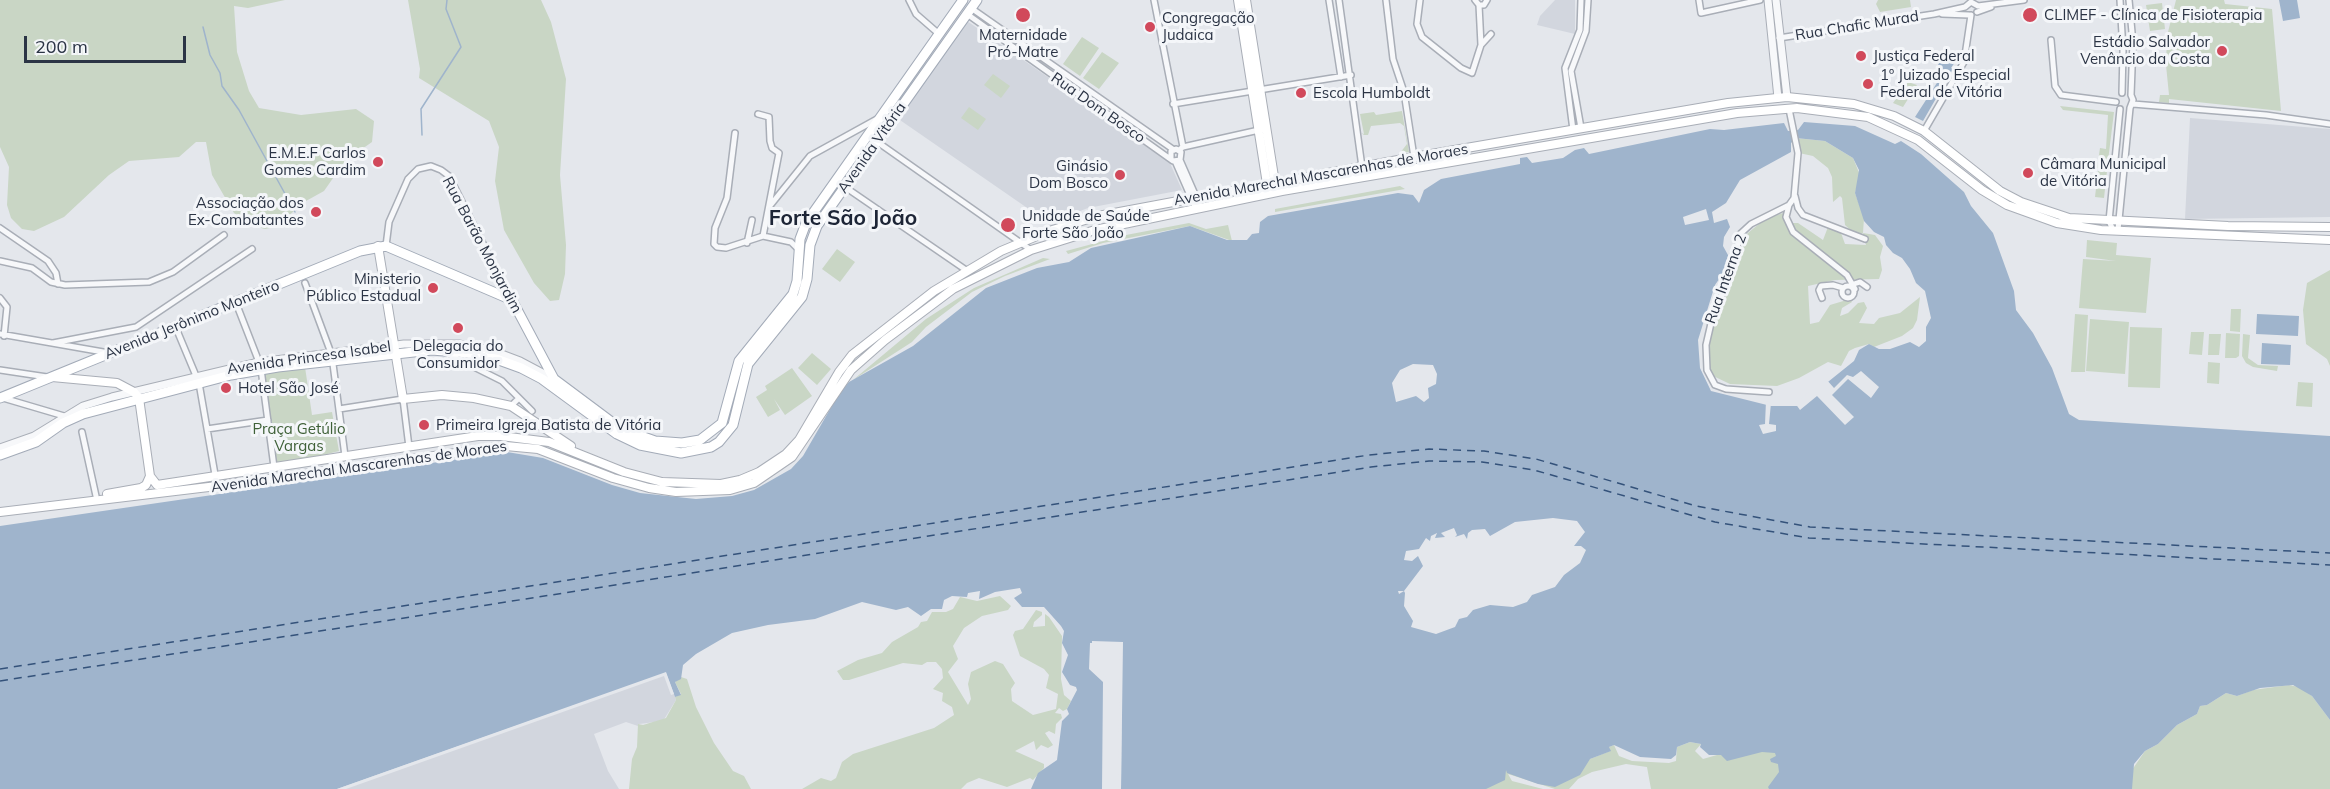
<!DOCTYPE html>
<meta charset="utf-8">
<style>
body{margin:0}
#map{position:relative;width:2330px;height:789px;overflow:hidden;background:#e4e7ec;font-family:Mulish,sans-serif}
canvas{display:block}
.scale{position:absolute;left:24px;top:36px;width:162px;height:27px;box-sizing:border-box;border:3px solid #2b3445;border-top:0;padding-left:8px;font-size:18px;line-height:21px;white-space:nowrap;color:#2b3445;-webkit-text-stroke:4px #f4f6f9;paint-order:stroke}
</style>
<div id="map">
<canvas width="2330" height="789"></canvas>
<div class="scale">200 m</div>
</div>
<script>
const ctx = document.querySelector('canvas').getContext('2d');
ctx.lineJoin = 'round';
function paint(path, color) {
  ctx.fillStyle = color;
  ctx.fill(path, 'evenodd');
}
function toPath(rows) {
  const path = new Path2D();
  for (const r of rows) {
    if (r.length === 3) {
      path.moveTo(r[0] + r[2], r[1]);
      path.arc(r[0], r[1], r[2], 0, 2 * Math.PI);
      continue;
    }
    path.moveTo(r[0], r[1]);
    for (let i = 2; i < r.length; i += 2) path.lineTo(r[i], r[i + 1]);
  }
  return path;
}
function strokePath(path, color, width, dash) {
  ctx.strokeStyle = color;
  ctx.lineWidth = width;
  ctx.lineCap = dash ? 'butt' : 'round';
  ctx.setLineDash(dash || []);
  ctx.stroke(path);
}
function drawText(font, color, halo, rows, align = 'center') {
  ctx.font = font + ' Mulish,sans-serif';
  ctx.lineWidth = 6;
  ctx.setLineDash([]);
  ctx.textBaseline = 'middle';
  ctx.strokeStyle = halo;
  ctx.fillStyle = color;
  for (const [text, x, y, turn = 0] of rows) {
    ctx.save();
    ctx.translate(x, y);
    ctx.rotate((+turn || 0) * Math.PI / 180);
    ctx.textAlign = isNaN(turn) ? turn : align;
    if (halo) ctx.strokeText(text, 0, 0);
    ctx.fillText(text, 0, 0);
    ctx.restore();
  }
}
paint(toPath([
 [1555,0,1575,0,1575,34,1537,25,1540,16],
 [967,21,1169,161,1182,190,1088,208,1049,223,897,118],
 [2190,118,2330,129,2330,217,2185,219],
 [666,672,676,700,663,721,639,724,638,726,626,722,594,734,608,771,619,789,337,789]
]), '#d2d6de');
paint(toPath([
 [0,0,285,0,248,8,234,6,237,52,249,91,259,108,301,115,356,109,374,121,372,142,345,161,324,191,306,201,275,227,265,229,250,225,234,213,212,175,206,142,196,142,179,157,129,161,109,175,64,217,34,231,22,229,11,218,7,205,9,167,0,147],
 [408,0,541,0,551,22,566,79,560,175,566,245,565,274,559,300,550,301,534,283,504,230,495,181,499,147,489,121,419,78,420,69],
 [1878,0,1910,0,1911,7,1880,12,1876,4],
 [2176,0,2224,0,2225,4,2272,9,2281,111,2169,99,2169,103,2159,102,2160,95,2169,95,2166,65,2167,36],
 [2162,3,2165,29,2150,31,2146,5],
 [1082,37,1099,48,1080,76,1063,64],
 [1102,52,1119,63,1099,89,1083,78],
 [993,74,1010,86,1001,98,984,85],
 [1908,82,1917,85,1903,107,1893,103],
 [2060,106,2114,112,2107,169,2097,168,2100,148,2106,149,2108,115,2063,110],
 [969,107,986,119,978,130,961,118],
 [1402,111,1409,152,1402,153,1404,155,1400,153,1407,144,1404,126,1400,123,1371,126,1368,135,1364,135,1361,133,1364,134,1360,114,1374,112,1376,115],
 [1796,138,1825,141,1853,158,1860,175,1855,193,1864,218,1863,233,1875,235,1883,246,1880,257,1882,270,1879,279,1835,280,1808,286,1810,324,1819,322,1830,305,1850,299,1852,302,1842,308,1840,316,1848,313,1858,303,1864,302,1867,308,1859,323,1874,324,1879,318,1900,313,1920,297,1917,320,1913,328,1902,336,1874,347,1869,344,1855,348,1849,351,1841,366,1828,362,1799,378,1777,386,1730,384,1709,374,1706,353,1721,299,1732,285,1731,277,1743,252,1743,237,1765,219,1786,212,1787,223,1798,223,1823,240,1828,227,1841,233,1845,244,1866,245,1863,233,1857,236,1845,225,1842,198,1840,196,1833,202,1832,177,1828,168,1813,156,1799,153],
 [2098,171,2107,171,2104,198,2095,197],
 [1400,186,1405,189,1275,212,1275,209],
 [1189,223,1206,229,1228,225,1232,241,1190,226,1103,243,1068,254,1066,251,1126,235],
 [2087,240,2117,243,2116,255,2151,258,2146,313,2079,308,2083,259,2116,261,2086,257],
 [837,249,855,262,840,282,822,269],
 [1043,258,1050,259,1005,276,972,292,926,327,912,342,853,380,926,319,974,288],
 [2330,270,2330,366,2327,359,2306,344,2303,310,2307,283],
 [2231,309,2241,309,2240,332,2230,331],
 [2075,314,2088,315,2085,372,2071,372],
 [2090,319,2129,322,2125,374,2086,371],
 [2130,327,2162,328,2160,388,2128,387],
 [2191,332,2204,332,2202,355,2189,354],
 [2226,333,2240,334,2239,356,2236,358,2225,358],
 [2209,334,2221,334,2219,355,2208,355],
 [2243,334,2250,335,2248,358,2258,365,2278,366,2277,371,2253,367,2246,363,2242,356],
 [812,353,831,369,817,385,798,368],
 [2208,362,2220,363,2219,384,2207,383],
 [305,367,312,415,332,412,339,451,276,467,263,373],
 [792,368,812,396,785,415,774,399,780,410,768,417,756,397,767,390,765,386],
 [2298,382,2313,383,2312,407,2296,406],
 [1000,596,1011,606,1008,610,982,616,964,628,953,646,958,659,948,672,968,705,971,699,968,684,971,672,995,661,1003,664,1015,683,1011,689,1012,701,1033,715,1056,709,1058,694,1046,688,1049,675,1044,669,1020,656,1013,635,1015,631,1023,629,1036,610,1042,612,1042,615,1034,622,1033,627,1045,626,1045,614,1049,617,1062,636,1061,679,1064,695,1071,701,1067,709,1063,711,1059,708,1055,713,1061,714,1062,718,1056,724,1055,734,1049,731,1045,733,1053,745,1048,748,1041,745,1036,750,1034,741,1015,751,1044,764,1044,768,1033,780,1030,778,1007,787,979,778,967,783,961,789,802,789,821,778,831,781,836,778,842,762,853,754,934,728,954,715,952,707,942,701,943,693,933,689,943,678,942,669,936,662,927,662,922,665,903,663,849,680,843,680,837,671,858,660,882,653,892,642,918,627,921,622,927,621,932,612,946,612,953,609,960,597,977,601],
 [681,677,687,679,696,707,714,743,733,771,744,776,751,789,629,789,632,759,637,747,638,724,643,725,666,718,676,700,675,697,681,694,675,682],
 [2289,685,2299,687,2312,696,2330,720,2330,789,2119,789,2145,751,2158,744,2177,725,2197,714,2200,706,2207,705,2226,693,2237,696,2253,690],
 [1690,742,1701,744,1695,751,1703,759,1759,743,2043,789,1651,789,1647,767,1626,764,1592,772,1578,779,1569,789,1555,789,1508,774,1512,781,1543,789,1219,789,1590,759,1610,751,1609,747,1614,745,1619,756,1632,761,1669,763,1676,761,1677,747]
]), '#c9d6c5');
paint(toPath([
 [2279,0,2297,0,2300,18,2283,21],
 [1951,60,1955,62,1951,68,1953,69,1923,121,1915,117,1944,72,1937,67,1939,63],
 [1804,122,1855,126,1895,144,1901,141,1921,154,1964,192,1971,206,1993,233,2014,291,2016,310,2033,333,2052,368,2069,414,2079,420,2330,436,2330,720,2312,696,2293,685,2260,688,2237,696,2226,693,2207,705,2200,706,2197,714,2177,725,2158,744,2145,751,2134,764,2132,789,1769,789,1768,787,1779,772,1778,764,1771,762,1770,759,1776,756,1775,753,1762,752,1727,761,1721,755,1709,755,1700,747,1701,744,1690,742,1677,747,1676,755,1671,759,1640,757,1614,745,1609,747,1611,751,1590,759,1580,775,1555,787,1538,784,1507,773,1506,770,1505,780,1486,789,1121,789,1123,642,1092,641,1092,666,1104,680,1104,789,1031,789,1038,773,1057,760,1062,721,1069,714,1067,709,1077,690,1076,687,1070,685,1062,672,1068,655,1062,643,1064,631,1061,626,1044,607,1022,607,1014,598,1022,593,1020,588,995,592,979,599,980,591,968,593,967,597,952,596,944,600,942,609,931,609,921,616,908,607,896,610,862,602,815,619,768,625,732,633,696,654,683,665,681,679,675,682,681,695,675,697,666,673,337,789,0,789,0,526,507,452,543,458,612,485,640,493,696,499,732,496,754,490,791,469,803,456,840,392,849,382,913,346,986,288,1037,268,1069,262,1091,248,1190,226,1227,240,1247,240,1252,234,1259,233,1260,222,1268,216,1398,193,1413,195,1419,203,1424,190,1441,179,1520,164,1520,158,1527,157,1532,163,1563,158,1575,150,1584,148,1589,154,1710,129,1724,130,1784,123,1788,131,1798,130],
 [1796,138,1825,141,1853,158,1859,170,1855,193,1864,221,1874,232,1884,237,1886,245,1893,253,1902,258,1910,269,1916,283,1925,291,1931,318,1926,327,1926,341,1919,347,1910,342,1890,349,1879,349,1869,344,1859,350,1854,361,1798,406,1771,406,1711,391,1700,368,1698,340,1715,285,1728,266,1728,255,1723,246,1724,237,1730,227,1727,219,1714,223,1712,212,1726,203,1740,180,1791,152,1791,143],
 [1413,364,1433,365,1437,374,1436,384,1428,388,1429,398,1424,402,1416,396,1396,402,1392,383,1400,370],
 [1553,518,1577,521,1585,532,1574,546,1581,546,1586,550,1580,563,1564,575,1555,587,1532,595,1527,602,1513,607,1490,605,1473,610,1467,617,1459,619,1455,627,1436,634,1411,627,1413,621,1404,606,1405,593,1404,591,1399,594,1398,591,1404,591,1423,566,1418,556,1412,561,1404,560,1406,551,1419,549,1426,538,1430,541,1431,536,1437,533,1435,538,1445,537,1441,533,1454,528,1457,535,1455,537,1464,534,1467,539,1468,533,1472,530,1485,529,1490,536,1515,522],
 [2257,314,2299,316,2298,336,2256,334],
 [2262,343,2291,345,2290,365,2261,364]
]), '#9fb4cc');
paint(toPath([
 [1706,209,1709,220,1685,225,1683,217],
 [1861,371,1879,387,1871,398,1848,379,1832,395,1854,417,1845,425,1817,396,1800,410,1795,403,1826,379,1834,388,1847,375,1853,377],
 [1766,401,1771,403,1769,424,1776,425,1776,431,1763,434,1759,425,1765,424],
 [1090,643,1122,643,1121,789,1118,789,1120,645,1095,644,1095,665,1107,679,1107,789,1102,789,1103,682,1089,669],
 [666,672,674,694,671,695,664,676,346,789,337,789]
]), '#e4e7ec');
strokePath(toPath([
 [203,27,210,55,220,73,222,86,239,110,295,212],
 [422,135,421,109,461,47,446,9,447,0]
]), '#9fb4cc', 1.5);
strokePath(toPath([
 [0,669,1369,455,1429,449,1484,451,1536,459,1696,506,1810,527,2330,553],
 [0,681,1371,467,1429,461,1482,462,1534,470,1715,522,1809,538,2330,565]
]), '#34527a', 1.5, [8, 6]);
const minor = toPath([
 [909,0,916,14,939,34],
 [1154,0,1183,147,1179,150],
 [1329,0,1341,77],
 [1339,0,1362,167,1356,178],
 [1386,0,1393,59,1404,92,1414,157],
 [1420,0,1417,24,1422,37,1461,68,1472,73,1481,45,1491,34],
 [1475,0,1479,5,1484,5,1487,0],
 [1699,0,1701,13,1760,0],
 [2120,0,2123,51,2122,93],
 [1479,5,1481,45],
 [1978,6,2024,0],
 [971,8,1174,150],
 [1977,12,1991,7],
 [967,14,1173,161,1180,160,1181,152,1176,149,1171,151,1171,159],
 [1942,14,1969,15],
 [1779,38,1934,14,1965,7,1971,2,1978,6],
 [2051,40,2055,86,2061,95,2116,102],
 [1173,104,1351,75],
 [2133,104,2266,115,2330,124],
 [758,114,769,117,770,141,772,148,779,153,763,236],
 [1581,128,1571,71,1586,31,1588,0],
 [1573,130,1565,68,1580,30,1581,0],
 [1924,131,1964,62,1971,15],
 [735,133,727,198,715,228,714,244,717,247,726,248,763,236,791,242,798,249],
 [876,141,1031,250],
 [1183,147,1259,130],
 [1180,160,1201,208],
 [1175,161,1196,209],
 [845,187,966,270],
 [1795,196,1798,208,1803,215,1865,239],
 [1789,205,1786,217,1793,232,1847,275,1855,289],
 [769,207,810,156,877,119],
 [0,228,48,261,56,273,58,284],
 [2113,230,2109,221,2120,109],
 [2118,230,2130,108,2133,100,2131,95,2133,43,2129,0],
 [747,243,752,220],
 [386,246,389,222,408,179,418,169,431,166,441,170,449,176,511,299],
 [0,261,32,268,51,282,65,285,149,282,173,272,224,235],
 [305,283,331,353],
 [1854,284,1860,282,1867,287],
 [1848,292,6],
 [0,298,7,307,4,336],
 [1822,298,1819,290,1821,286,1833,285,1843,288],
 [238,308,259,362],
 [176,328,199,383,217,486],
 [0,334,109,353],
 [53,343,136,327,252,249],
 [448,354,502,381,519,398,511,406],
 [333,364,345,456],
 [261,369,274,467],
 [0,370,47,377],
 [1769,392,1726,389,1715,385,1707,370,1706,345,1712,319,1735,263,1739,235,1751,224,1789,205,1794,198,1798,153,1789,109],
 [3,398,64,416],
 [519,398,532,411],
 [339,409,403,399,409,447],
 [207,429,268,420],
 [82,432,96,496]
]);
const tertiary = toPath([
 [1768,0,1778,98],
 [1776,0,1787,97],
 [0,448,34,436,83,406,112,397,259,362,331,353,404,344,459,344,491,350,520,361,554,379]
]);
const secondary = toPath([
 [1238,0,1267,184],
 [1246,0,1275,183],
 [378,246,403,399,442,395,474,398,511,406,571,446],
 [52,377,117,383,134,392,139,398,150,476,157,485,478,436,501,436,549,442,624,472,662,482,721,484,740,480,759,472,786,454,799,440,839,372,852,355,934,291,1001,251,1049,231,1098,216,1414,157,1728,103,1787,97,1854,104,1894,116,1924,131,2000,191,2021,202,2069,218,2228,226,2330,227],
 [107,494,141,488,146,485,150,476],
 [0,512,217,486,506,446,538,449,613,478,649,488,676,492,730,490,754,483,792,457,851,370,885,340,953,289,1031,250,1095,230,1282,191,1737,113,1797,108,1868,117,1918,140,1982,190,2007,205,2057,223,2101,230,2330,240]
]);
const primary = toPath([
 [0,398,360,251,386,246,512,300,554,379,621,429,655,441,682,443,700,440,722,423,739,361,793,294,797,281,800,239,806,223,963,0],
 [0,455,36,442,63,423,83,414,231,375,278,367,432,350,468,353,499,360,521,368,542,379,617,434,640,445,681,453,711,447,719,442,733,425,748,364,802,297,807,279,810,245,817,226,977,0]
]);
strokePath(minor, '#a9aeb7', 8);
strokePath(tertiary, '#a9aeb7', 9);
strokePath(secondary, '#a9aeb7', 10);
strokePath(primary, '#a3abb8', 11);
strokePath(minor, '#f7f8fa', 5);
strokePath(tertiary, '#f7f8fa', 7);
strokePath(secondary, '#fff', 8);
strokePath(primary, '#fff', 9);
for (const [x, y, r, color] of [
 [1023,15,8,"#d1495b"],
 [2030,15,8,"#d1495b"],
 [1150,27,6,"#d1495b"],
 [2222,51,6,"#d1495b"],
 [1861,56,6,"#d1495b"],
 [1868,84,6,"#d1495b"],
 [1301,93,6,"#d1495b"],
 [378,162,6,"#d1495b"],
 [2028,173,6,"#d1495b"],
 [1120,175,6,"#d1495b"],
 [316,212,6,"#d1495b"],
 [1008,225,8,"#d1495b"],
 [433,288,6,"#d1495b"],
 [458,328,6,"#d1495b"],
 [226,388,6,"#d1495b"],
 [424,425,6,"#d1495b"]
]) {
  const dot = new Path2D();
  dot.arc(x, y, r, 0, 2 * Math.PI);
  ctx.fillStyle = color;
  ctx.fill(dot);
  strokePath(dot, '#f4f6f9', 2);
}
drawText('15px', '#2b3445', '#f4f6f9', [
 ["CLIMEF - Clínica de Fisioterapia",2044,15],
 ["Congregação",1162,18],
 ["Judaica",1162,35],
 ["Maternidade",1023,35,"center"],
 ["Pró-Matre",1023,52,"center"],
 ["Estádio Salvador",2210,42,"right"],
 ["Venâncio da Costa",2210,59,"right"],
 ["Justiça Federal",1873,56],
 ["1º Juizado Especial",1880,75],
 ["Federal de Vitória",1880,92],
 ["Escola Humboldt",1313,93],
 ["E.M.E.F Carlos",366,153,"right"],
 ["Gomes Cardim",366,170,"right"],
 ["Câmara Municipal",2040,164],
 ["de Vitória",2040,181],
 ["Ginásio",1108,166,"right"],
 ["Dom Bosco",1108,183,"right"],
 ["Associação dos",304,203,"right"],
 ["Ex-Combatantes",304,220,"right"],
 ["Unidade de Saúde",1022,216],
 ["Forte São João",1022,233],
 ["Ministerio",421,279,"right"],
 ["Público Estadual",421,296,"right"],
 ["Delegacia do",458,346,"center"],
 ["Consumidor",458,363,"center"],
 ["Hotel São José",238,388],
 ["Primeira Igreja Batista de Vitória",436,425]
], 'left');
drawText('15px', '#2b3445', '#f4f6f9', [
 ["Rua Chafic Murad",1857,26,-9],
 ["Rua Dom Bosco",1098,108,35],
 ["Avenida Vitória",872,148,-55],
 ["Avenida Marechal Mascarenhas de Moraes",1321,175,-10],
 ["Rua Barão Monjardim",482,245,62],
 ["Rua Interna 2",1726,279,-70],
 ["Avenida Jerônimo Monteiro",192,320,-22],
 ["Avenida Princesa Isabel",309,358,-8],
 ["Avenida Marechal Mascarenhas de Moraes",359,467,-8]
]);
drawText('15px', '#3f6138', '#f4f6f9', [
 ["Praça Getúlio",299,429],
 ["Vargas",299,446]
]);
drawText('bold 21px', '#1d2536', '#f4f6f9', [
 ["Forte São João",843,219]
]);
</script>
